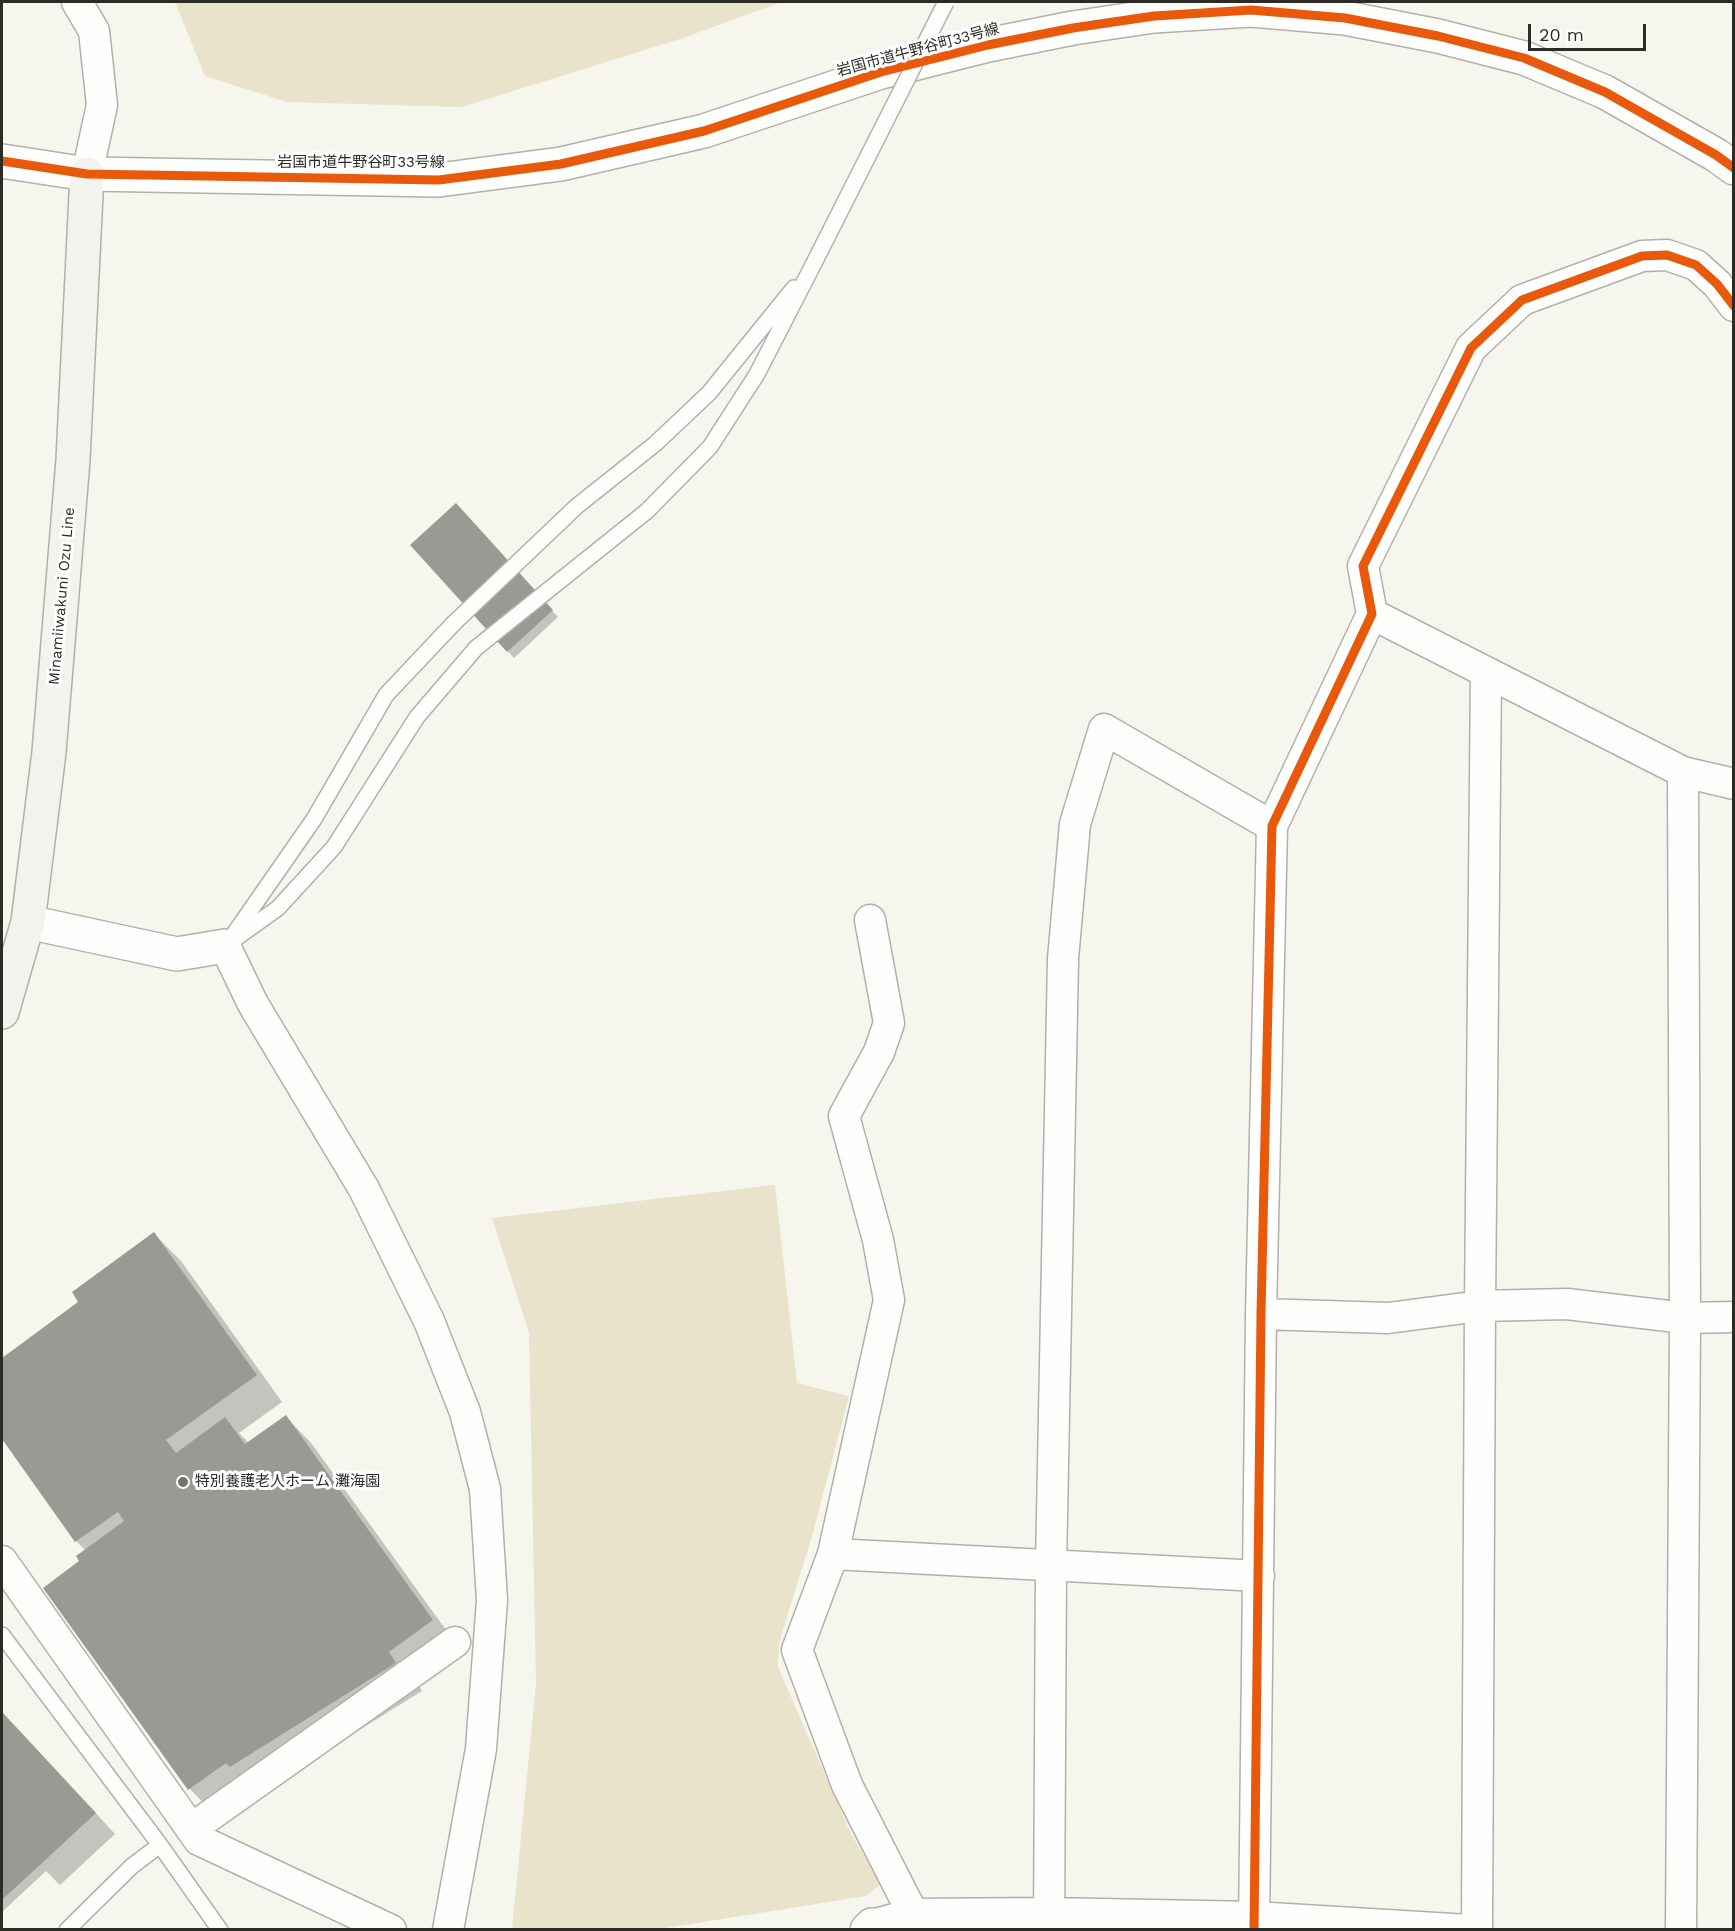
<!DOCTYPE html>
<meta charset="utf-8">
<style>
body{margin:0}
#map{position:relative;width:1735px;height:1931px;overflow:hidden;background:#f6f5ee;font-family:"Work Sans",sans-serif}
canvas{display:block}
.frame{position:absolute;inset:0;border:3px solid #2c2b26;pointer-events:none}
.scale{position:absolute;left:1528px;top:24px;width:118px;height:27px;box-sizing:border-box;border:3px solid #2c2b26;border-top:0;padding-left:8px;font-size:18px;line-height:21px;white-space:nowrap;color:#2c2b26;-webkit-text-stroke:4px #fff;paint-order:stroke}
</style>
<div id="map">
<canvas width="1735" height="1931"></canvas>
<div class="frame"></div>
<div class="scale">20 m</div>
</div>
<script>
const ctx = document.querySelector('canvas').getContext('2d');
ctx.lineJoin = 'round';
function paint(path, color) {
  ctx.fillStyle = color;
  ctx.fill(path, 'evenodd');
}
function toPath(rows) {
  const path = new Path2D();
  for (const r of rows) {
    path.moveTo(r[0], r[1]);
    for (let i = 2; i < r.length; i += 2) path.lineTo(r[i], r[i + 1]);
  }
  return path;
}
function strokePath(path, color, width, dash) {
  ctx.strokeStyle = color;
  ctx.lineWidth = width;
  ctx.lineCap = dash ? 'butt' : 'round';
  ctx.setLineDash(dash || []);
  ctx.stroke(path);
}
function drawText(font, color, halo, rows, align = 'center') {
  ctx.font = font + ' "Work Sans","Noto Sans JP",sans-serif';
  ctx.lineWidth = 6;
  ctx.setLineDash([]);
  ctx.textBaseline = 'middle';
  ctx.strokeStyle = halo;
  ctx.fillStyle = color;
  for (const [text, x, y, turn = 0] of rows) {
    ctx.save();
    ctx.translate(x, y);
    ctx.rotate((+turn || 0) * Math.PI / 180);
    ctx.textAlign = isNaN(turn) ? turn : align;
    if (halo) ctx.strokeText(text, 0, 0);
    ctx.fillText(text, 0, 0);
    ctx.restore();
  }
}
paint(toPath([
 [175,2,782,2,680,39,462,107,287,102,205,76],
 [775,1185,797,1383,849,1396,812,1536,779,1643,778,1667,851,1834,881,1884,866,1896,659,1929,512,1929,536,1684,529,1333,492,1218]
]), '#e9e3cb');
paint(toPath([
 [462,512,558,617,514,658,412,545],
 [154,1234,181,1261,282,1402,239,1433,249,1443,286,1417,312,1444,459,1648,415,1680,422,1691,258,1793,216,1816,190,1789,45,1588,81,1562,86,1551,76,1541,2,1437,2,1360,80,1303],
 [2,1712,115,1834,60,1885,46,1871,2,1912]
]), '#0003');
paint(toPath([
 [456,503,553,610,507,652,410,545],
 [154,1232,257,1375,166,1440,176,1453,225,1417,245,1444,286,1415,433,1620,389,1652,396,1663,230,1767,226,1763,188,1790,43,1588,79,1561,76,1556,124,1521,118,1512,75,1542,2,1439,2,1358,78,1302,72,1292],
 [2,1712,96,1813,2,1900]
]), '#9a9993');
const service = toPath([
 [234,934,314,819,386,695,454,623,577,506,655,444,709,393,794,288],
 [225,946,278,908,334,847,417,717,476,648,647,511,710,447,757,374,814,263],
 [2,1635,160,1845,220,1930],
 [67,1930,132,1866,160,1845]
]);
const minor = toPath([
 [77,2,94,31,102,105,87,174],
 [1372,614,1683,772,1734,784],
 [870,920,889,1023,879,1052,844,1116,878,1240,889,1300,833,1554,797,1650,847,1785,913,1914],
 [225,946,253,1004,364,1189,429,1321,465,1412,485,1489,492,1600,481,1749,448,1930],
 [1261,1314,1388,1318,1480,1306,1567,1304,1685,1318,1734,1317],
 [833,1554,1259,1576],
 [2,1561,199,1840,391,1930],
 [191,1829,455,1642],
 [872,1925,913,1914,1049,1913,1254,1917,1469,1930],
 [1049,1930,1051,1566,1063,959,1075,824,1104,729,1272,826],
 [1254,1930,1261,1314,1272,826,1372,614,1363,566,1471,348,1522,300,1642,256,1667,255,1696,265,1717,284,1734,306],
 [1477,1930,1480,1306,1486,672],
 [1681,1930,1685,1318,1683,772]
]);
const tertiary = toPath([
 [2,161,87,174,439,180,561,164,704,131,881,72,988,45,1073,28,1154,16,1251,10,1345,18,1438,36,1524,58,1605,92,1716,155,1734,168],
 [28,922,177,954,225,946],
 [867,1930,872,1925]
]);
const secondary = toPath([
 [2,1012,28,922,49,752,73,460,87,174]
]);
strokePath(service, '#b1b0ab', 18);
strokePath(minor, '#b1b0ab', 33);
strokePath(tertiary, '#b1b0ab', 36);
strokePath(secondary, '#b1b0ab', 36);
strokePath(service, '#fefefc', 15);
strokePath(minor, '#fefefc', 30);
strokePath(tertiary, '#fefefc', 33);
strokePath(secondary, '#f3f2ec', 33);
const serviceBridge = toPath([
 [814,263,946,2]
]);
strokePath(serviceBridge, '#b1b0ab', 18, []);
strokePath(serviceBridge, '#fefefc', 15);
strokePath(toPath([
 [2,161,87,174,439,180,561,164,704,131,881,72,988,45,1073,28,1154,16,1251,10,1345,18,1438,36,1524,58,1605,92,1716,155,1734,168],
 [1254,1930,1261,1314,1272,826,1372,614,1363,566,1471,348,1522,300,1642,256,1667,255,1696,265,1717,284,1734,306]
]), '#e8590c', 9);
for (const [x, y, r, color] of [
 [183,1482,6,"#73726c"]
]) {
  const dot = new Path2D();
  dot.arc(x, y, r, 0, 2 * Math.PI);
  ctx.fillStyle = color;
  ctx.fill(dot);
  strokePath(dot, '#fff', 2);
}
drawText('15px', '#2c2b26', '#fff', [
 ["岩国市道牛野谷町33号線",918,50,-15],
 ["岩国市道牛野谷町33号線",361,163],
 ["Minamiiwakuni Ozu Line",62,596,-85]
]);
drawText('15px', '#2c2b26', '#fff', [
 ["特別養護老人ホーム 灘海園",195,1482]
], 'left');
</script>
